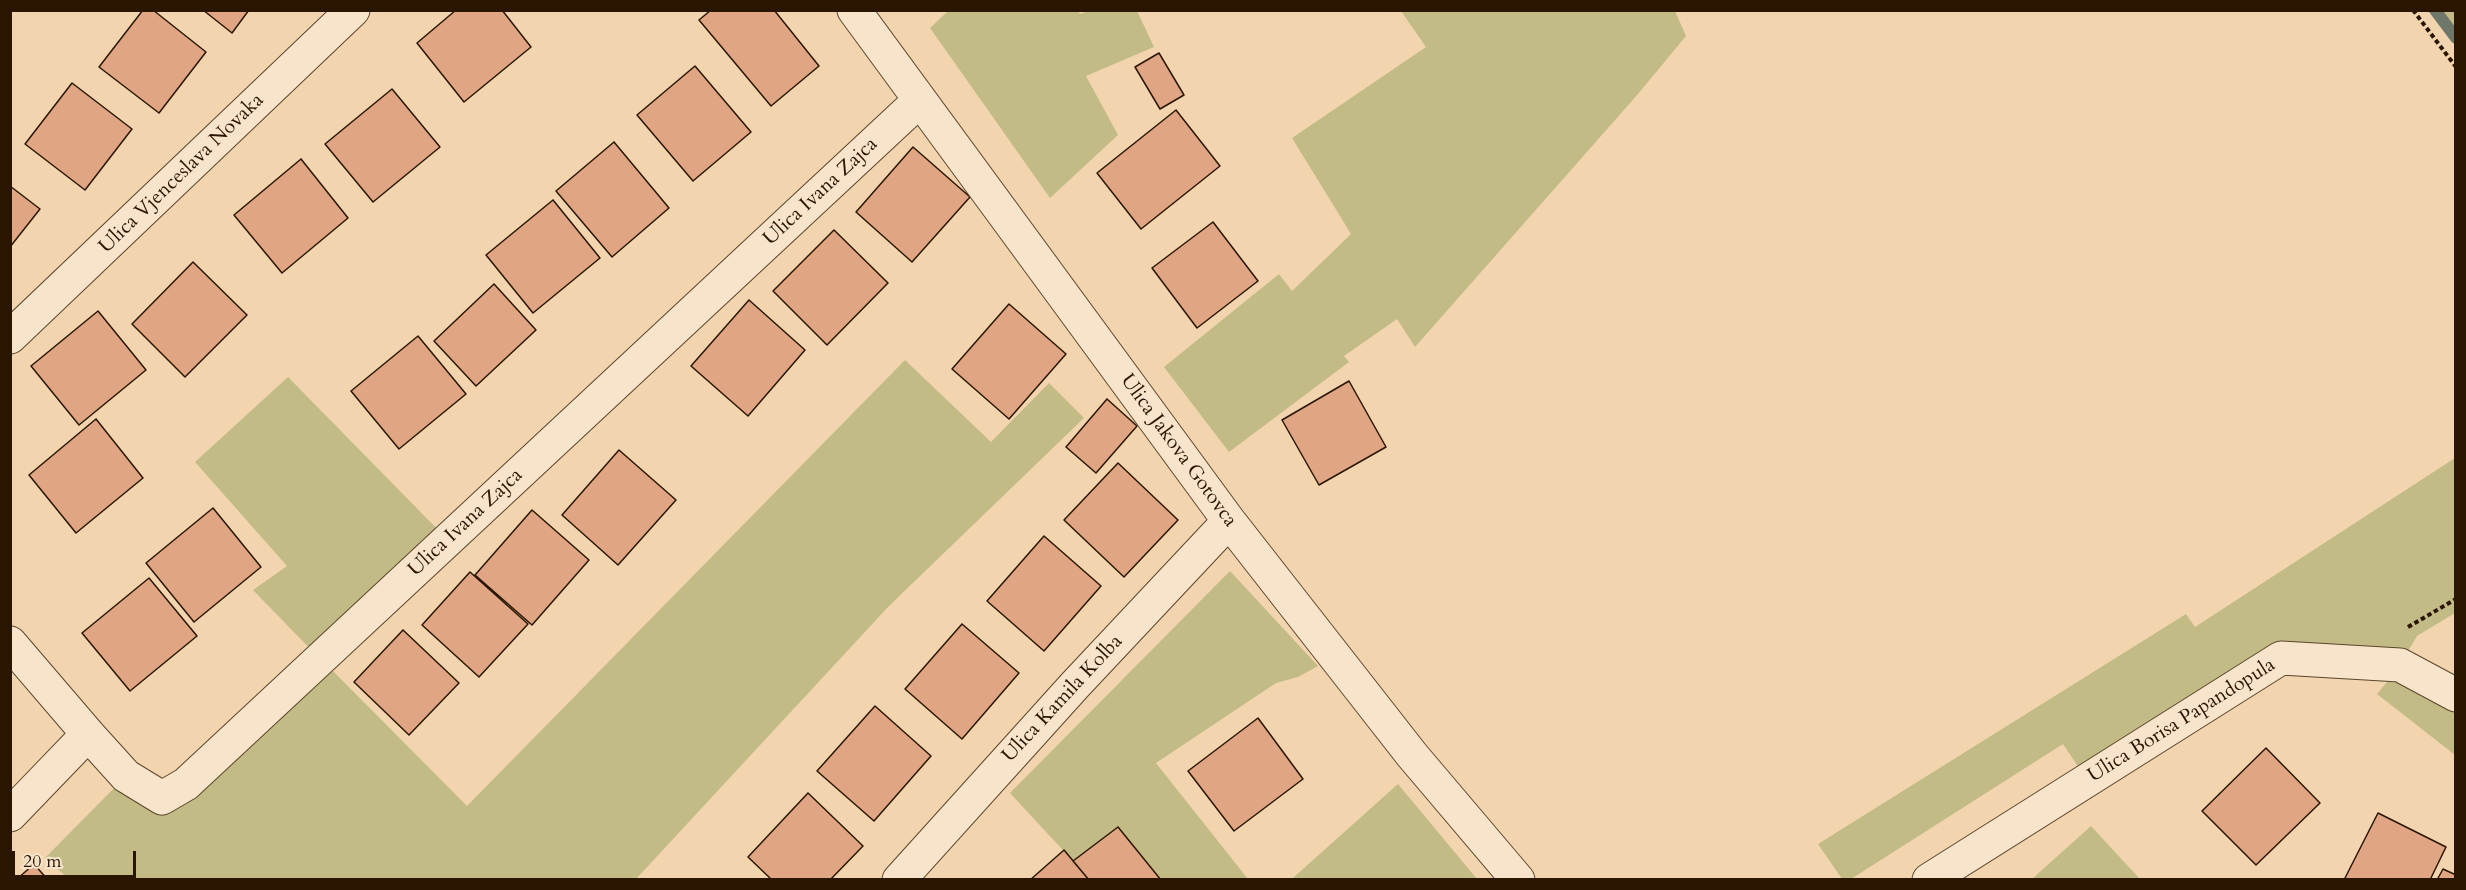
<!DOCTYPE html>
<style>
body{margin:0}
#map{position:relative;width:2466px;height:890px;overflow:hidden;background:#f2d5af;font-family:Cardo,serif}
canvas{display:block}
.frame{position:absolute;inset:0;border:12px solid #2a1600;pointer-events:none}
.scale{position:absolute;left:12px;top:851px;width:124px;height:27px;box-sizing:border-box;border:3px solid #2a1600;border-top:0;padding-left:8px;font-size:18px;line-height:21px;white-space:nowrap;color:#2a1600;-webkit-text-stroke:4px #f7e4cb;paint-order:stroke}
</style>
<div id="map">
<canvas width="2466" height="890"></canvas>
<div class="frame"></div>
<div class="scale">20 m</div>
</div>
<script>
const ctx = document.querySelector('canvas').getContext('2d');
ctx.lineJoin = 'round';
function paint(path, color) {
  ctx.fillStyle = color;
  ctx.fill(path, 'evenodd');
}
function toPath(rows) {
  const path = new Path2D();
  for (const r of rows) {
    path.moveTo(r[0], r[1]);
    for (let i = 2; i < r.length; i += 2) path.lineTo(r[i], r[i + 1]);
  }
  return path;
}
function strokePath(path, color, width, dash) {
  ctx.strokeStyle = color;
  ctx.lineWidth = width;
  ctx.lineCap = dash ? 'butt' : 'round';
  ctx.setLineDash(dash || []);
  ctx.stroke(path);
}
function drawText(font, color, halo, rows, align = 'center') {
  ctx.font = font + ' Cardo,serif';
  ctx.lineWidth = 4.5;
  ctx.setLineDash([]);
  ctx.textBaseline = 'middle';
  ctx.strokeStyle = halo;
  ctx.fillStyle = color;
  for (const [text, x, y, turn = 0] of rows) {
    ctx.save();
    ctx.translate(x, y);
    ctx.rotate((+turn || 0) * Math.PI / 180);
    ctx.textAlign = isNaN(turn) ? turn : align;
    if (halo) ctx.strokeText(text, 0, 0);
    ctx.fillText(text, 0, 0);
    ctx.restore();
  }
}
paint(toPath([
 [1078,11,1080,14,1089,11,1137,11,1154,47,1086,76,1118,135,1050,198,930,28,948,11],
 [1401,11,1675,11,1686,36,1638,94,1415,347,1397,319,1344,356,1349,362,1229,452,1164,367,1279,274,1292,291,1351,234,1292,138,1426,47],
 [2435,11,2455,11,2455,38,2447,27],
 [905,360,991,442,1049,383,1084,418,889,606,636,879,70,880,45,858,126,776,162,798,320,659,253,590,287,566,195,462,288,377,448,540,321,659,467,806],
 [2455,458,2455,613,2417,636,2400,665,2281,658,2087,780,2063,744,1851,879,1842,879,1818,844,2186,614,2195,627],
 [1230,571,1318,666,1298,677,1276,683,1156,763,1248,879,1161,879,1118,827,1073,861,1010,793],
 [2392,676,2455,708,2455,755,2377,694],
 [1398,784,1477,879,1291,879,1294,877],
 [2091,826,2140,879,2032,879]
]), '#c2bb86');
strokePath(toPath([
 [2435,10,2456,38]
]), '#6f776b', 12);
const building = toPath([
 [143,10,153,10,206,52,159,113,99,67,143,10],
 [203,10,249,10,232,33,203,10],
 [456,10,502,10,531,47,464,102,417,43,456,10],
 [711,10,774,10,819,66,771,106,699,20,711,10],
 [1159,53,1184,95,1160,109,1135,67,1159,53],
 [695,66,751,132,693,181,637,115,695,66],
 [72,83,132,129,85,190,25,144,72,83],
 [392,89,440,147,373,202,325,144,392,89],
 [1176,110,1220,166,1141,229,1097,173,1176,110],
 [614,142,669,208,612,257,556,191,614,142],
 [913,147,970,197,912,262,856,212,913,147],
 [301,159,348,218,282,273,234,215,301,159],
 [10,186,40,209,10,247,10,186],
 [553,200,600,258,533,313,486,255,553,200],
 [1213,222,1258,281,1197,328,1152,268,1213,222],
 [834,230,888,283,827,345,773,291,834,230],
 [193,262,247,315,185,377,132,324,193,262],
 [494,284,536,330,476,386,434,341,494,284],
 [749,300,805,350,748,416,691,366,749,300],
 [1009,304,1066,354,1009,419,952,369,1009,304],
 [98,311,146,370,79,425,31,366,98,311],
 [418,336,466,394,399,449,351,391,418,336],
 [1349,381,1386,447,1319,485,1282,420,1349,381],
 [1107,399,1137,426,1096,473,1066,447,1107,399],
 [96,419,143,478,76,533,29,475,96,419],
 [619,450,676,500,618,565,562,515,619,450],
 [1118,463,1178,520,1124,577,1064,520,1118,463],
 [213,508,261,567,194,622,146,563,213,508],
 [532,510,589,560,532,625,475,575,532,510],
 [1044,536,1101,586,1044,651,987,601,1044,536],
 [470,572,528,624,479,677,422,625,470,572],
 [149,578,197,636,130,691,82,633,149,578],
 [962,624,1019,673,962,739,905,689,962,624],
 [403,630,459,683,409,735,354,682,403,630],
 [875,706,931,756,874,821,817,771,875,706],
 [1258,718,1303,779,1234,831,1188,771,1258,718],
 [2266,748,2320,803,2256,865,2202,811,2266,748],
 [808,793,863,846,830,880,772,880,748,857,808,793],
 [2378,813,2446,847,2430,880,2344,880,2378,813],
 [1118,827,1161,880,1089,880,1073,861,1118,827],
 [1064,850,1089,880,1030,880,1064,850],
 [34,864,48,880,16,880,34,864],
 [2443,869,2456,875,2456,880,2437,880,2443,869]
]);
paint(building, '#e0a683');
strokePath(building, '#2a1600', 1.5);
const minor = toPath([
 [854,10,1229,521,1412,755,1518,880],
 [10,337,353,10],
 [10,643,88,734],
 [10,815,88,734,126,776,162,798,186,784,920,100],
 [899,880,1075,685,1229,521],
 [1929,880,2281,658,2400,665,2456,695]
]);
strokePath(minor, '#5c462c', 35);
strokePath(toPath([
 [2413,10,2456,67],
 [2408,627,2456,599]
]), '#2a1600', 4, [4.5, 3]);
strokePath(minor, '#f7e4cb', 33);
drawText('20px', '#2a1600', '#f7e4cb', [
 ["Ulica Vjenceslava Novaka",182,174,-44],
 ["Ulica Ivana Zajca",821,192,-43],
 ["Ulica Jakova Gotovca",1178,451,54],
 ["Ulica Ivana Zajca",466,523,-43],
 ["Ulica Kamila Kolba",1063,699,-47],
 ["Ulica Borisa Papandopula",2182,721,-32]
]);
</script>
